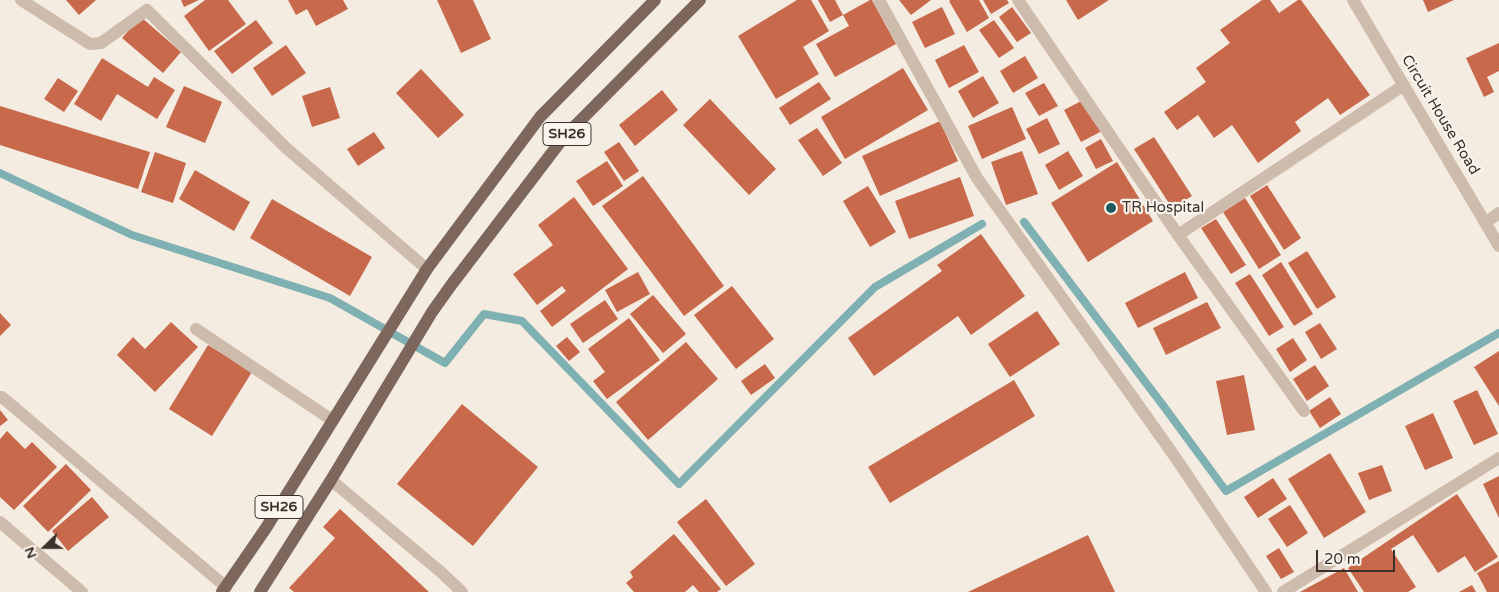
<!DOCTYPE html>
<style>
body{margin:0}
#map{position:relative;width:1499px;height:592px;overflow:hidden;background:#f4ebe1;font-family:"Varela Round",sans-serif}
canvas{display:block}
.north{position:absolute;left:20px;top:522px;width:50px;height:50px;-webkit-text-stroke:4px #fbf5ee;paint-order:stroke;rotate:248deg;font-size:14px;font-weight:700;line-height:20px;text-align:center;color:#3b302b}
.north::after{content:'';display:block;margin:auto;width:18px;height:22px;background:#3b302b;clip-path:polygon(50% 0,100% 100%,50% 72%,0 100%)}
.scale{position:absolute;left:1316px;top:550px;width:79px;height:22px;box-sizing:border-box;border:2px solid #3b302b;border-top:0;padding-left:6px;font-size:15px;line-height:18px;white-space:nowrap;color:#3b302b;-webkit-text-stroke:4px #fbf5ee;paint-order:stroke}
</style>
<div id="map">
<canvas width="1499" height="592"></canvas>
<div class="north">N</div>
<div class="scale">20 m</div>
</div>
<script>
const ctx = document.querySelector('canvas').getContext('2d');
ctx.lineJoin = 'round';
function toPath(rows) {
  const path = new Path2D();
  for (const r of rows) {
    path.moveTo(r[0], r[1]);
    for (let i = 2; i < r.length; i += 2) path.lineTo(r[i], r[i + 1]);
  }
  return path;
}
function strokePath(path, color, width, dash) {
  ctx.strokeStyle = color;
  ctx.lineWidth = width;
  ctx.lineCap = dash ? 'butt' : 'round';
  ctx.setLineDash(dash || []);
  ctx.stroke(path);
}
function paint(path, color) {
  ctx.fillStyle = color;
  ctx.fill(path, 'evenodd');
}
function drawText(font, color, halo, rows, align = 'center') {
  ctx.font = font + ' "Varela Round",sans-serif';
  ctx.lineWidth = 4.5;
  ctx.setLineDash([]);
  ctx.textBaseline = 'middle';
  ctx.strokeStyle = halo;
  ctx.fillStyle = color;
  for (const [text, x, y, turn = 0] of rows) {
    ctx.save();
    ctx.translate(x, y);
    ctx.rotate((+turn || 0) * Math.PI / 180);
    ctx.textAlign = isNaN(turn) ? turn : align;
    if (halo) ctx.strokeText(text, 0, 0);
    ctx.fillText(text, 0, 0);
    ctx.restore();
  }
}
strokePath(toPath([
 [0,173,132,235,330,298,445,363,484,314,522,321,679,484,875,287,982,224],
 [1024,222,1165,408,1226,491,1499,333]
]), '#7fb0b2', 8);
paint(toPath([
 [66,0,96,0,79,15],
 [181,0,199,0,184,7],
 [205,0,228,0,246,24,209,51,184,16],
 [288,0,343,0,348,9,316,26,307,9,296,15],
 [437,0,473,0,491,39,461,53],
 [797,0,811,0,829,31,803,47,819,74,776,99,738,36],
 [818,0,835,0,843,15,830,22],
 [870,0,872,0,896,44,835,77,816,44,849,26,843,15],
 [899,0,931,0,911,15],
 [951,0,979,0,989,18,967,32,949,1],
 [983,0,1007,0,1009,3,991,14],
 [1066,0,1109,0,1078,20],
 [1262,0,1270,0,1279,13,1298,0,1301,0,1370,95,1340,115,1328,98,1295,122,1301,131,1258,163,1232,125,1214,138,1198,115,1177,130,1164,112,1206,82,1196,68,1230,43,1220,30],
 [1423,0,1454,0,1428,12],
 [942,7,955,34,925,48,912,22],
 [1012,7,1031,33,1017,42,999,17],
 [141,17,181,52,163,73,122,38],
 [256,20,273,43,232,74,214,51],
 [994,20,1014,48,999,58,979,30],
 [1499,43,1499,71,1487,77,1494,92,1484,97,1466,58],
 [286,45,306,73,272,96,253,68],
 [964,45,979,72,949,88,935,60],
 [1025,56,1038,78,1013,93,1000,71],
 [102,58,148,87,154,77,175,90,157,119,117,94,101,121,74,104],
 [903,68,928,110,845,159,821,117],
 [421,69,464,115,438,138,396,93],
 [983,76,999,103,973,118,958,91],
 [58,78,78,91,64,112,44,99],
 [819,82,831,99,790,125,779,108],
 [1044,83,1058,106,1039,116,1025,93],
 [184,86,222,102,205,143,166,127],
 [330,87,340,118,312,127,302,96],
 [662,90,678,110,635,146,619,125],
 [710,99,776,169,749,195,683,125],
 [1085,99,1102,131,1081,142,1064,110],
 [0,106,150,152,138,189,0,145],
 [1012,107,1026,139,982,159,968,126],
 [1047,118,1060,144,1039,154,1026,129],
 [940,121,958,161,880,196,862,156],
 [817,128,842,163,823,176,798,140],
 [374,132,385,148,358,166,347,149],
 [1154,137,1192,196,1172,208,1134,149],
 [1101,139,1113,161,1096,169,1085,148],
 [619,142,639,171,624,181,604,152],
 [1022,151,1038,194,1006,205,991,162],
 [1068,151,1083,176,1059,190,1045,165],
 [155,152,186,163,173,203,141,192],
 [607,161,623,186,593,206,576,181],
 [1117,162,1153,221,1088,262,1051,203],
 [195,170,250,202,234,231,179,199],
 [643,176,724,286,684,316,602,206],
 [960,177,974,216,909,239,895,201],
 [1267,185,1301,238,1284,250,1250,196],
 [868,186,896,232,870,247,843,201],
 [574,197,628,269,552,327,540,311,566,291,562,286,537,305,513,274,553,245,538,225],
 [1245,198,1281,255,1259,269,1223,212],
 [272,199,372,257,350,296,250,238],
 [1216,219,1246,265,1231,274,1201,228],
 [981,234,1025,296,971,335,958,316,874,376,848,338,942,271,937,265],
 [1307,251,1336,297,1317,309,1288,263],
 [1281,262,1313,314,1294,326,1262,275],
 [638,272,650,294,617,312,605,290],
 [1185,272,1198,298,1138,328,1125,303],
 [1250,274,1284,327,1269,336,1235,283],
 [732,286,774,339,736,369,694,315],
 [653,295,686,334,663,353,630,314],
 [605,300,618,319,583,343,570,324],
 [1207,302,1221,328,1166,355,1153,328],
 [1037,311,1060,344,1010,377,988,344],
 [0,313,11,325,0,336],
 [629,318,660,360,607,399,593,381,605,372,588,349],
 [171,322,198,347,155,392,117,355,133,337,145,349],
 [1320,323,1337,349,1321,359,1305,332],
 [567,337,580,352,569,361,556,346],
 [1293,338,1307,360,1290,372,1276,349],
 [686,342,718,379,648,440,616,402],
 [208,345,252,372,212,436,169,409],
 [1499,351,1499,406,1474,367],
 [765,364,775,378,751,395,741,381],
 [1315,365,1329,386,1307,401,1293,379],
 [1244,375,1255,430,1227,435,1216,381],
 [1014,380,1035,416,890,503,868,467],
 [1477,390,1498,434,1474,445,1453,401],
 [1330,397,1341,414,1320,428,1309,411],
 [462,404,538,467,473,546,397,484],
 [0,410,8,420,0,426],
 [1433,413,1453,458,1425,470,1405,426],
 [7,431,25,449,32,442,57,467,14,510,0,497,0,439],
 [1330,453,1366,512,1324,538,1288,479],
 [66,464,91,490,48,532,23,506],
 [1382,465,1392,491,1369,500,1358,473],
 [1499,476,1499,518,1483,484],
 [1273,478,1287,499,1258,518,1244,497],
 [1457,494,1498,557,1475,572,1465,556,1438,573,1413,535,1391,549,1416,587,1408,592,1364,592,1348,568],
 [92,497,109,517,68,551,52,531],
 [706,499,755,564,726,586,677,522],
 [1290,505,1308,533,1287,547,1268,519],
 [340,509,429,592,294,592,289,588,335,538,323,527],
 [674,534,721,589,717,592,699,592,693,585,685,592,634,592,626,583,633,577,630,572],
 [1088,535,1115,592,968,592],
 [1279,548,1294,572,1281,579,1266,556],
 [1499,561,1499,592,1487,592,1477,573],
 [1344,568,1358,592,1300,592],
 [1472,585,1476,592,1459,592]
]), '#c8694b');
strokePath(toPath([
 [21,0,90,44,101,43,147,10,285,147,427,269],
 [879,0,977,178,1173,454,1266,592],
 [1018,0,1178,235,1304,411],
 [1353,0,1499,246],
 [1485,223,1499,213],
 [1178,235,1404,85],
 [196,329,332,420],
 [2,397,226,587],
 [331,480,442,573,462,592],
 [0,522,82,592],
 [1283,592,1499,458]
]), '#cdbbac', 12);
strokePath(toPath([
 [222,592,266,528,427,269,540,117,655,0],
 [260,592,331,480,432,312,452,284,564,137,700,0]
]), '#7d675c', 12);
for (const [x, y, r, color] of [
 [1111,208,6,"#1f5a5e"]
]) {
  const dot = new Path2D();
  dot.arc(x, y, r, 0, 2 * Math.PI);
  ctx.fillStyle = color;
  ctx.fill(dot);
  strokePath(dot, '#fbf5ee', 2);
}
for (const [x, y, w] of [
 [567,134,48],
 [279,507,48]
]) {
  const box = new Path2D();
  box.roundRect(x - w / 2, y - 11.5, w, 23, 4);
  ctx.fillStyle = '#fbf5ee';
  ctx.fill(box);
  strokePath(box, '#3b302b', 1);
}
drawText('bold 14px', '#3b302b', null, [
 ["SH26",567,134],
 ["SH26",279,507]
]);
drawText('15px', '#3b302b', '#fbf5ee', [
 ["Circuit House Road",1440,115,59]
]);
drawText('15px', '#3b302b', '#fbf5ee', [
 ["TR Hospital",1122,208]
], 'left');
</script>
